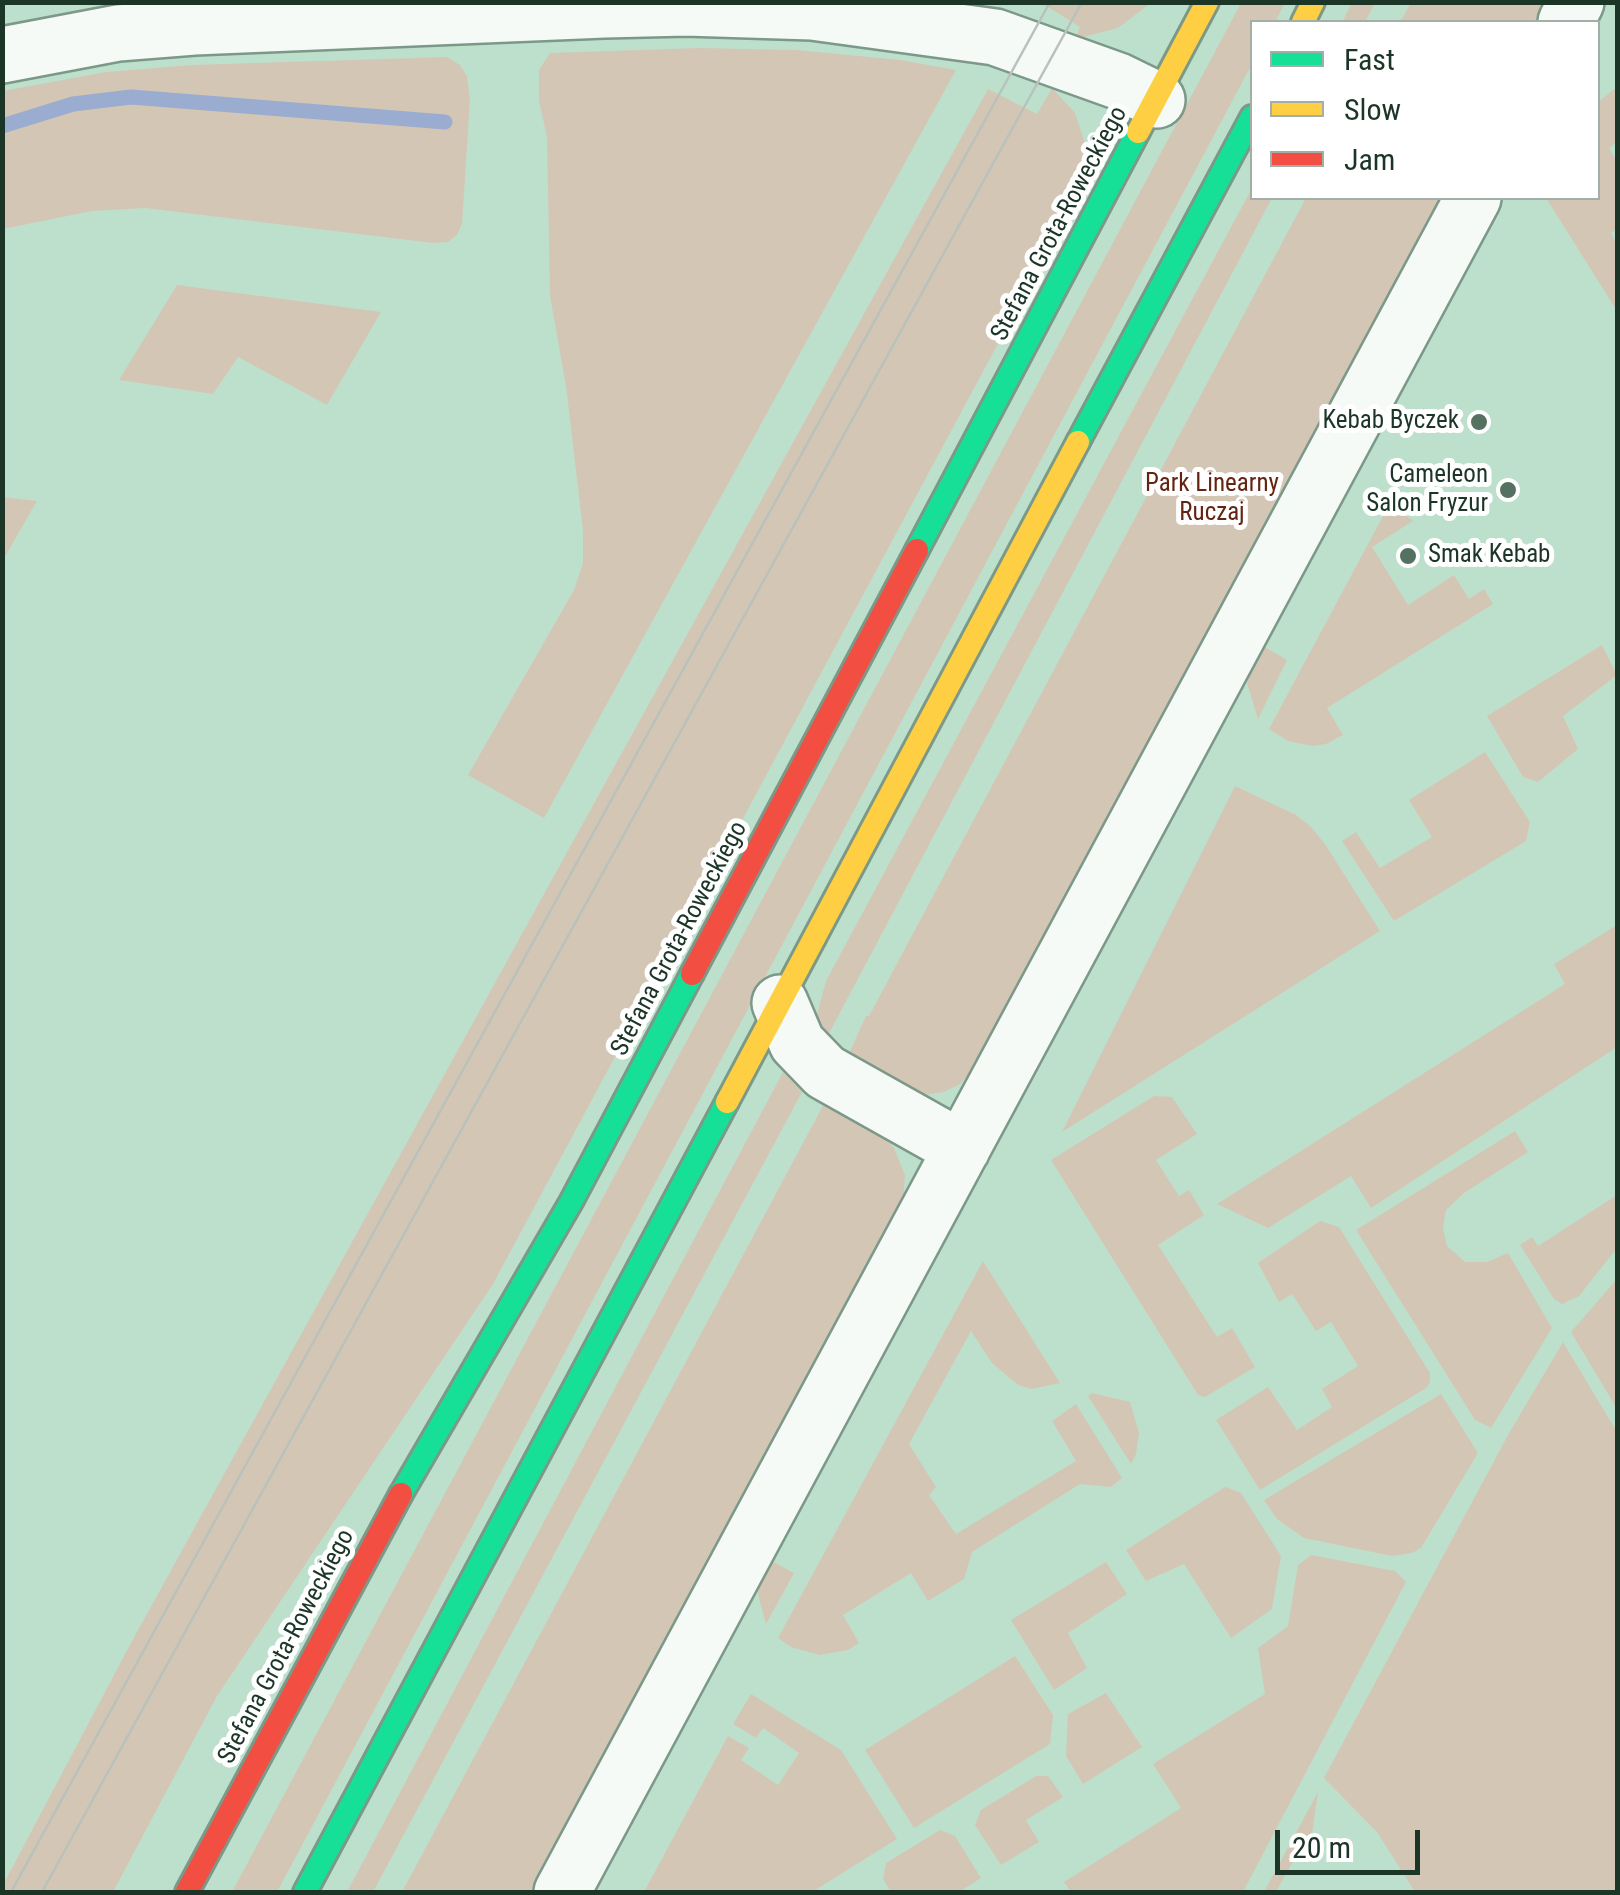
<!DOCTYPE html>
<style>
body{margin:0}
#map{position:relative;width:1620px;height:1895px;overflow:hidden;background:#bde0cc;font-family:"Roboto Condensed",sans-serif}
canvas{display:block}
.frame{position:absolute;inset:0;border:5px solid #1b3527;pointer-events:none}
.legend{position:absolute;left:1250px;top:20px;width:350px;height:180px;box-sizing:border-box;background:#fff;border:2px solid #a4aea9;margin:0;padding:12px 18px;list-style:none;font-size:30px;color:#1b3527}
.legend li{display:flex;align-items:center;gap:20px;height:50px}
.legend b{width:50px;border:2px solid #a4aea9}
.scale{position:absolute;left:1275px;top:1830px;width:145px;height:45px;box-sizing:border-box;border:5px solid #1b3527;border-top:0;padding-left:12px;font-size:30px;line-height:35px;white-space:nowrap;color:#1b3527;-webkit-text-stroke:8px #fff;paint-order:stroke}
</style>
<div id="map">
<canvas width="1620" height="1895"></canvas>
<div class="frame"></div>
<ul class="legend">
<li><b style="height:12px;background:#16e098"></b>Fast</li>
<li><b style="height:12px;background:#ffcf43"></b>Slow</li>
<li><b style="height:12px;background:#f24e42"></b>Jam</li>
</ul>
<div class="scale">20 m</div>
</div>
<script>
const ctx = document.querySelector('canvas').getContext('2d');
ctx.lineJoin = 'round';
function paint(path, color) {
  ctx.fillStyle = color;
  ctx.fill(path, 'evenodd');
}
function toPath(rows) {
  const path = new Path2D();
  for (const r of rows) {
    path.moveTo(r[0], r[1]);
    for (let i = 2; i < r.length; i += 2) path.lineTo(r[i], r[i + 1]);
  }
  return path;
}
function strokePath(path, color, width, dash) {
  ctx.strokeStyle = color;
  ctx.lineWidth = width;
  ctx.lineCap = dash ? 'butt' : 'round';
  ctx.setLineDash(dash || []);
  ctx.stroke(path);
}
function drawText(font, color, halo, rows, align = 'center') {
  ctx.font = font + ' "Roboto Condensed",sans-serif';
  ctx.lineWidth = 10;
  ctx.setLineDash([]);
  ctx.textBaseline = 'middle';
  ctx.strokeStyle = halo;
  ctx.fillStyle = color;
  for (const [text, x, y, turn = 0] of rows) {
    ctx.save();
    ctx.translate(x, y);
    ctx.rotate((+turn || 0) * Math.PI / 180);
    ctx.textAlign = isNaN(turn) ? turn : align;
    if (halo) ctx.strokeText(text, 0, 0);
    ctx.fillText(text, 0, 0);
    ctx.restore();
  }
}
paint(toPath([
 [1040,2,1151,3,1118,28,1075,39,1080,27],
 [1241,3,1285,3,1275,22,1252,22,1252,64,277,1892,232,1892],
 [1352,3,1375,3,1365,22,1342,22],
 [1411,3,1411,2,1544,3,1534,22,1400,22],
 [699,48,797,50,900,60,956,70,544,818,468,775,574,590,583,563,583,530,566,386,550,296,547,137,539,101,539,70,550,53],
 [447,57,460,65,467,76,470,100,462,224,457,235,448,242,433,243,145,208,92,211,3,229,3,91,106,72,192,65],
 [1617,87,1617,142,1609,148,1617,162,1617,229,1611,233,1617,244,1617,311,1546,198,1598,198,1598,102],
 [1052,88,1075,113,1088,152,1080,191,493,1284,217,1696,113,1892,3,1892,3,1885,132,1641,988,89,1037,114],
 [1252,188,1252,198,1272,198,826,1039,817,1014,826,981],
 [1306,198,1441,198,982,1058,960,1084,944,1092,917,1096,846,1060,866,1016,869,1016],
 [177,285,381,312,327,405,238,357,213,394,119,380],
 [3,497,37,501,3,560,2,497],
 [1390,503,1413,521,1372,547,1408,605,1454,575,1469,599,1484,589,1493,604,1327,708,1343,735,1326,744,1313,746,1288,741,1269,729],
 [1258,643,1287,660,1258,719,1247,683],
 [1602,645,1617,675,1563,716,1578,749,1538,782,1523,777,1487,716],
 [1485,752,1530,822,1526,841,1394,921,1342,841,1356,832,1380,868,1432,837,1409,800],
 [1235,786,1296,815,1310,826,1325,844,1380,931,1062,1132],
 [1617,925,1617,1047,1371,1208,1351,1176,1268,1228,1217,1204,1565,984,1554,964],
 [783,1072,802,1092,373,1892,347,1892],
 [1154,1096,1172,1097,1197,1134,1156,1160,1179,1196,1189,1190,1204,1215,1158,1245,1217,1337,1232,1328,1255,1367,1205,1397,1198,1395,1051,1160],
 [825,1102,876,1129,894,1148,905,1175,903,1207,530,1892,402,1892],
 [1515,1131,1528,1152,1464,1193,1446,1210,1443,1228,1447,1246,1465,1262,1487,1262,1508,1253,1552,1328,1491,1428,1475,1420,1356,1230],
 [1617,1195,1617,1248,1579,1296,1562,1304,1554,1299,1520,1245,1532,1237,1538,1246],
 [1320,1221,1339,1227,1430,1373,1430,1382,1426,1388,1260,1490,1216,1420,1268,1387,1297,1430,1332,1407,1322,1389,1358,1366,1331,1322,1316,1331,1292,1294,1279,1302,1258,1263],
 [983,1261,1060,1383,1032,1389,1018,1385,992,1363,971,1331,909,1444,936,1487,929,1495,956,1534,1076,1461,1052,1421,1076,1404,1122,1478,1111,1487,1080,1484,972,1552,964,1579,928,1601,911,1573,843,1615,859,1643,848,1650,820,1655,791,1647,778,1638],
 [1617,1279,1617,1409,1571,1332],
 [1563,1342,1617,1432,1617,1892,1415,1892,1377,1832,1324,1778,1508,1435],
 [1092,1393,1130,1402,1139,1433,1136,1454,1131,1464,1088,1396],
 [1441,1394,1478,1453,1421,1548,1412,1553,1392,1556,1304,1538,1277,1519,1264,1500],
 [1225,1487,1241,1493,1281,1556,1272,1609,1231,1638,1184,1564,1146,1581,1126,1550],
 [1311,1555,1395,1571,1406,1582,1243,1892,1071,1892,1064,1882,1181,1808,1153,1764,1265,1694,1258,1648,1288,1626,1298,1565],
 [766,1558,794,1573,766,1624,757,1591],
 [1106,1562,1127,1594,1068,1633,1087,1668,1054,1690,1011,1620],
 [1015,1656,1053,1715,1050,1744,914,1828,865,1750],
 [1106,1693,1142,1747,1083,1784,1066,1756,1068,1714],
 [751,1694,841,1750,897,1839,812,1892,644,1892,728,1736,749,1748,741,1760,778,1785,799,1753,763,1728,756,1738,733,1724],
 [1036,1776,1048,1776,1063,1797,1026,1820,1039,1842,1001,1865,975,1825,981,1810],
 [1318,1792,1312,1834,1301,1847,1276,1892,1264,1892],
 [940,1830,955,1836,981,1878,959,1892,891,1892,883,1879,886,1863]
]), '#d4c6b4');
strokePath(toPath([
 [2,126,73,104,131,97,445,122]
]), '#9bacd1', 15);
const street = toPath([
 [1566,22,1576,2],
 [2,55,118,33,194,27,604,10,686,8,812,12,995,37,1118,81,1157,100],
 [780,1003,797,1043,825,1072,962,1149],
 [562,1892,1473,198]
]);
const fast = toPath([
 [1078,442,1252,117],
 [917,550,1138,132],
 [401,1494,571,1202,692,974],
 [305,1892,727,1102]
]);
const slow = toPath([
 [1303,22,1313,2],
 [1138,132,1207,2],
 [727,1102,1078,442]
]);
const jam = toPath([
 [692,974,917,550],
 [187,1892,401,1494]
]);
strokePath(street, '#7c9888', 60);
strokePath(fast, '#7c9888', 28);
strokePath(slow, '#7c9888', 28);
strokePath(jam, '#7c9888', 28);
strokePath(street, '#f5faf7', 55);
strokePath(fast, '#16e098', 22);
strokePath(slow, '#ffcf43', 22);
strokePath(jam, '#f24e42', 22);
strokePath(toPath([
 [11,1892,1050,2],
 [42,1892,1082,2]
]), '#b9c1bd', 2.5);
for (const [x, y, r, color] of [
 [1479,422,10,"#547161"],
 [1508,490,10,"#547161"],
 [1408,556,10,"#547161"]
]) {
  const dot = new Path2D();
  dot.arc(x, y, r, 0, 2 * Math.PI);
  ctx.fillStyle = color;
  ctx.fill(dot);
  strokePath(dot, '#fff', 4);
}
drawText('25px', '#1b3527', '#fff', [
 ["Stefana Grota-Roweckiego",1060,224,-62],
 ["Stefana Grota-Roweckiego",680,939,-62],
 ["Stefana Grota-Roweckiego",287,1647,-62]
]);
drawText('25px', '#1b3527', '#fff', [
 ["Kebab Byczek",1459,422],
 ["Cameleon",1488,476],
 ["Salon Fryzur",1488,505],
 ["Smak Kebab",1428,556,"left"]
], 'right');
drawText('25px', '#64240f', '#fff', [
 ["Park Linearny",1212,485],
 ["Ruczaj",1212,514]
]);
</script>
